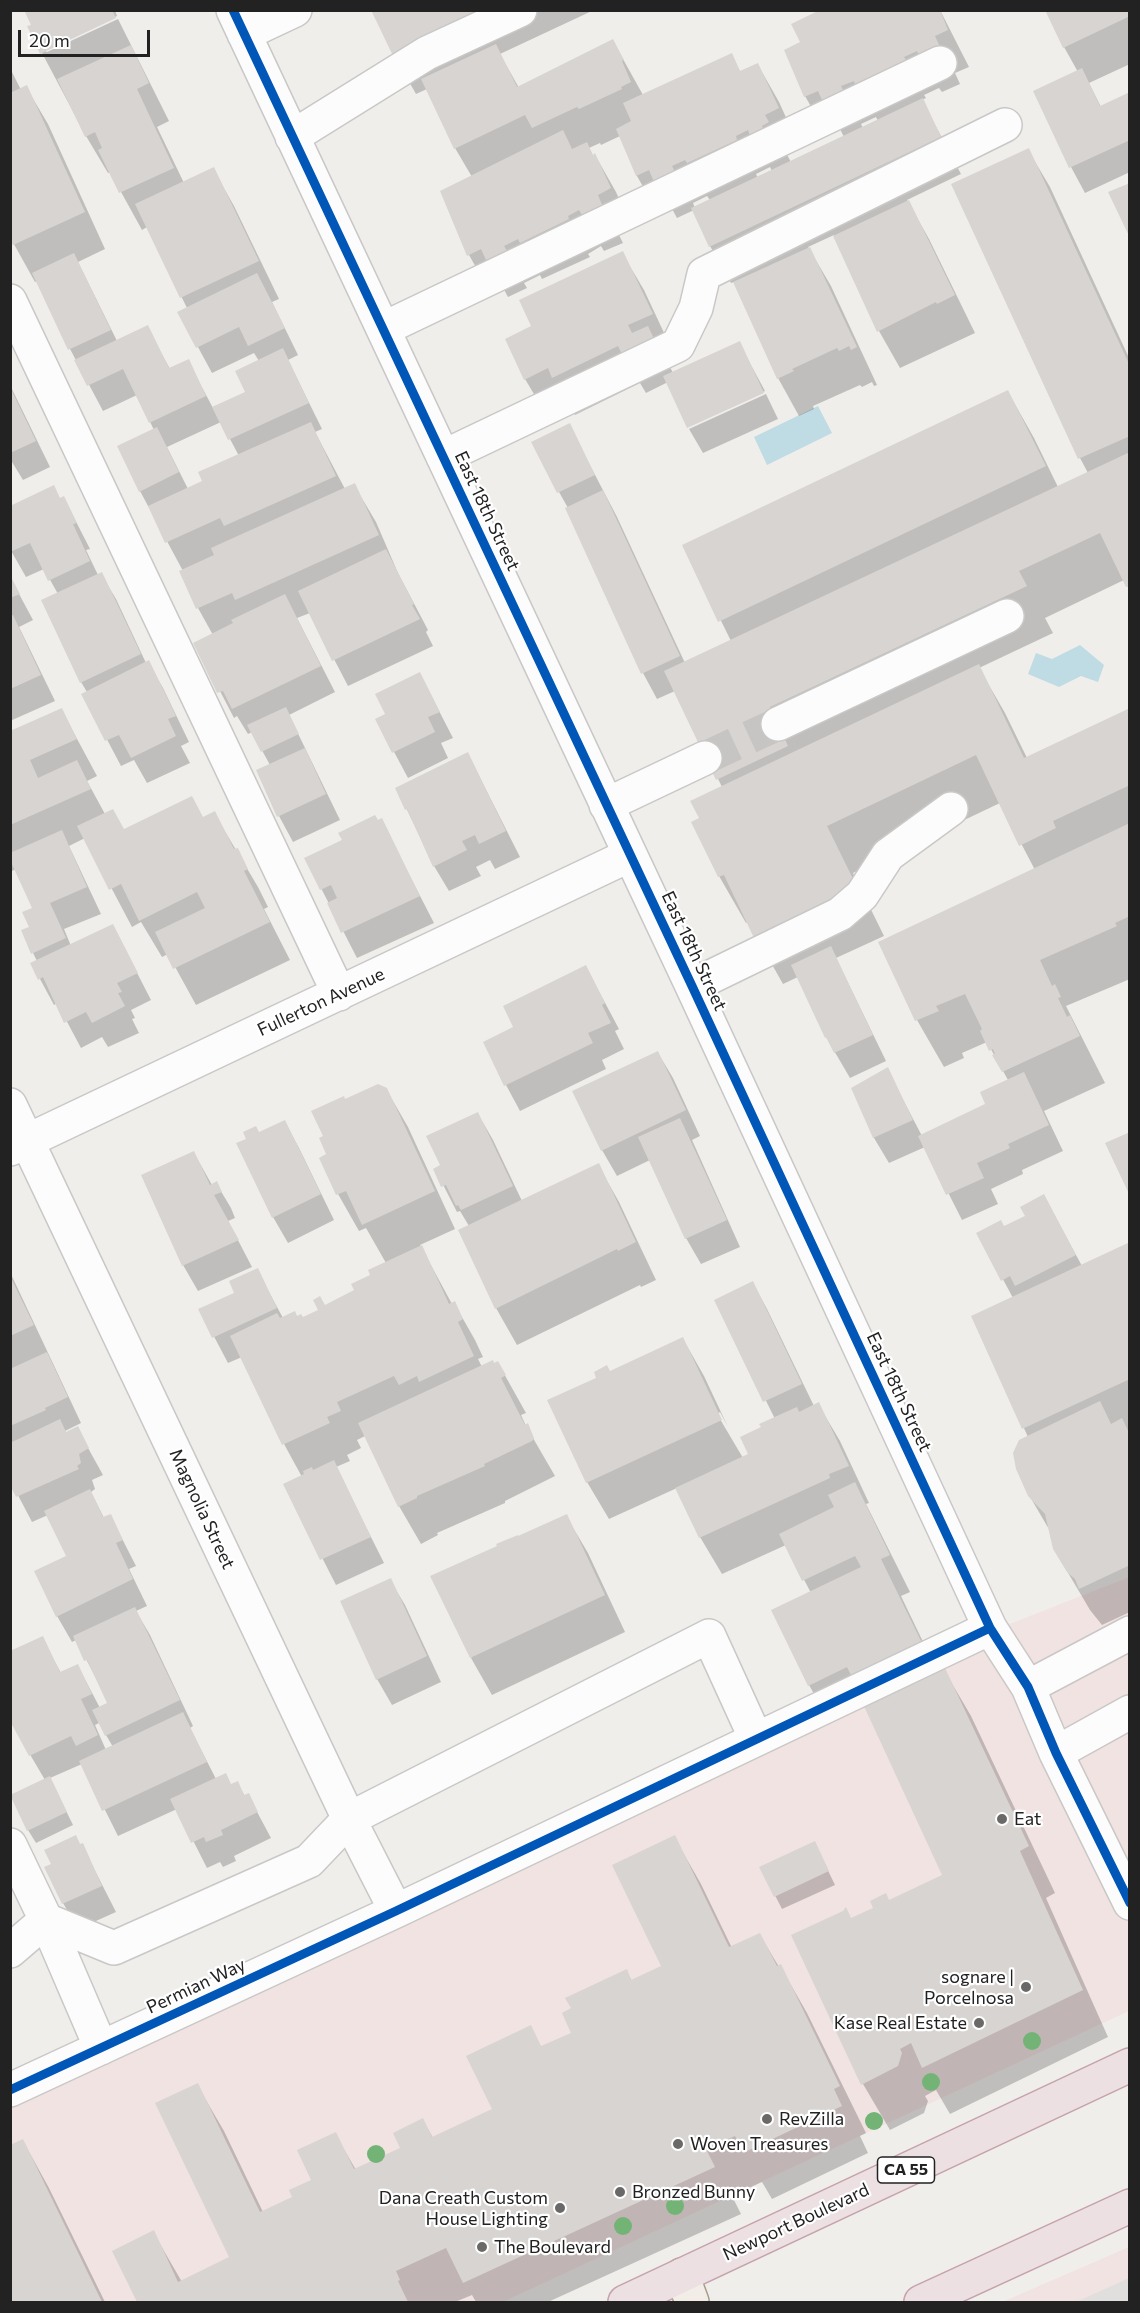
<!DOCTYPE html>
<style>
body{margin:0}
#map{position:relative;width:1140px;height:2313px;overflow:hidden;background:#f0eeeb;font-family:Commissioner,sans-serif}
canvas{display:block}
.frame{position:absolute;inset:0;border:12px solid #222;pointer-events:none}
.scale{position:absolute;left:18px;top:30px;width:132px;height:27px;box-sizing:border-box;border:3px solid #222;border-top:0;padding-left:8px;font-size:18px;line-height:21px;white-space:nowrap;color:#222;-webkit-text-stroke:4px #fff;paint-order:stroke}
</style>
<div id="map">
<canvas width="1140" height="2313"></canvas>
<div class="frame"></div>
<div class="scale">20 m</div>
</div>
<script>
const ctx = document.querySelector('canvas').getContext('2d');
ctx.lineJoin = 'round';
function paint(path, color) {
  ctx.fillStyle = color;
  ctx.fill(path, 'evenodd');
}
function toPath(rows) {
  const path = new Path2D();
  for (const r of rows) {
    path.moveTo(r[0], r[1]);
    for (let i = 2; i < r.length; i += 2) path.lineTo(r[i], r[i + 1]);
  }
  return path;
}
function strokePath(path, color, width, dash) {
  ctx.strokeStyle = color;
  ctx.lineWidth = width;
  ctx.lineCap = dash ? 'butt' : 'round';
  ctx.setLineDash(dash || []);
  ctx.stroke(path);
}
function drawText(font, color, halo, rows, align = 'center') {
  ctx.font = font + ' Commissioner,sans-serif';
  ctx.lineWidth = 4.5;
  ctx.setLineDash([]);
  ctx.textBaseline = 'middle';
  ctx.strokeStyle = halo;
  ctx.fillStyle = color;
  for (const [text, x, y, turn = 0] of rows) {
    ctx.save();
    ctx.translate(x, y);
    ctx.rotate((+turn || 0) * Math.PI / 180);
    ctx.textAlign = isNaN(turn) ? turn : align;
    if (halo) ctx.strokeText(text, 0, 0);
    ctx.fillText(text, 0, 0);
    ctx.restore();
  }
}
paint(toPath([
 [1129,1577,1129,2011,503,2302,11,2302,11,2095,954,1646],
 [1129,2247,1129,2302,1002,2302]
]), '#f1e3e1');
paint(toPath([
 [1129,2278,1129,2302,1076,2302]
]), '#e0dfde');
paint(toPath([
 [818,406,832,433,767,465,754,437],
 [1080,645,1104,665,1098,682,1081,676,1059,687,1028,674,1036,653,1052,659]
]), '#bfdbe3');
paint(toPath([
 [26,10,115,10,117,16,44,50,47,52,118,19,169,121,157,127,184,183,213,169,234,206,279,299,272,302,298,355,288,360,322,429,315,432,345,489,354,485,376,522,398,573,428,630,426,632,433,646,348,686,310,613,297,618,335,692,289,715,340,820,293,842,279,816,270,765,252,732,248,734,237,716,234,718,195,643,213,635,198,608,183,571,140,491,154,430,137,395,103,411,70,349,37,281,35,282,10,237,10,68,21,90,26,87,48,124,105,249,78,262,117,341,147,327,170,369,188,361,213,408,247,392,259,361,254,353,212,373,179,312,187,308,147,227,142,230,110,172,108,173,86,136,42,53],
 [221,422,239,456,204,482,188,489,167,447],
 [373,10,594,10,500,54,519,88,613,41,643,95,731,55,741,73,758,65,779,102,799,146,786,153,791,162,844,137,839,127,826,133,805,96,802,43,824,10,940,10,969,67,955,73,960,84,942,92,939,88,924,95,926,98,922,100,961,174,907,200,929,239,975,333,900,368,879,331,834,235,808,247,831,286,877,385,874,386,872,382,862,387,860,385,813,406,814,409,799,416,778,378,734,282,731,283,710,246,694,210,677,218,671,207,658,213,637,176,620,136,601,145,600,143,589,148,593,156,595,155,616,192,631,226,618,233,623,243,604,251,601,246,588,254,590,257,542,279,540,275,524,283,527,288,508,297,502,286,490,292,469,255,442,192,472,177,455,148,427,89,416,94,395,57],
 [876,117,878,121,863,128,861,124],
 [770,167,772,171,758,178,756,174],
 [707,196,710,200,695,208,693,203],
 [1130,10,1130,64,1089,83,1101,107,1130,93,1130,172,1085,193,1071,167,1035,92,1078,72,1064,47],
 [1028,150,1050,187,1130,360,1130,591,1124,580,1045,618,1053,633,979,668,1005,713,1027,758,1130,710,1130,979,1066,1006,1105,1083,1044,1111,1063,1151,1022,1170,1023,1174,991,1189,998,1204,962,1220,925,1147,889,1163,874,1138,853,1088,887,1069,922,1136,987,1105,1008,1080,987,1042,962,1053,964,1058,944,1067,917,1020,880,942,1035,870,1000,803,853,873,884,936,836,958,886,1061,850,1078,826,1037,798,977,783,984,748,922,746,923,719,876,701,819,722,787,675,691,657,699,643,673,568,508,559,492,569,425,617,517,685,663,731,641,684,546,1008,392,1034,438,1058,487,1088,473,1080,458],
 [622,253,644,290,673,352,669,365,673,373,739,343,765,391,688,426,668,382,646,393,640,383,575,415,570,405,547,416,525,379,533,327],
 [10,385,50,467,23,480,12,462,10,462],
 [766,394,778,419,703,453,689,429],
 [64,498,90,549,86,550,98,575,101,574,116,599,146,663,148,662,163,688,189,742,181,746,190,763,147,783,134,760,121,766,83,694,87,692,81,682,58,594,44,569,26,577,10,549],
 [10,577,33,620,19,627,55,701,10,721],
 [420,674,453,738,441,743,448,758,408,778,377,720,387,715],
 [61,709,97,776,87,781,105,814,124,830,203,818,214,813,258,887,268,907,264,909,290,960,196,1005,168,954,162,957,141,922,132,927,85,838,69,846,101,914,64,929,71,946,113,926,151,1000,131,1010,135,1018,132,1019,139,1033,108,1047,102,1037,81,1048,57,1003,54,1005,40,979,32,964,37,961,33,953,31,928,34,909,16,869,10,872,10,732],
 [468,754,520,857,495,869,490,860,476,867,481,876,449,891,434,866,397,789],
 [381,820,434,923,357,958,306,859],
 [586,967,619,1029,615,1031,624,1049,602,1060,606,1069,520,1111,506,1085,515,1027],
 [658,1053,673,1078,700,1136,692,1140,740,1247,701,1264,686,1238,650,1160,617,1176,602,1150],
 [386,1089,408,1127,455,1229,420,1245,452,1304,454,1303,475,1340,483,1357,478,1359,482,1367,498,1363,526,1413,521,1415,526,1426,555,1476,505,1501,505,1503,437,1533,438,1535,421,1544,399,1506,365,1436,357,1440,361,1448,347,1455,350,1461,336,1467,384,1563,336,1585,285,1485,302,1477,284,1444,242,1357,228,1363,200,1310,236,1293,257,1270,283,1318,302,1319,356,1291,386,1263,366,1228,359,1231,338,1194,321,1158,328,1155,325,1137,345,1101],
 [478,1114,493,1140,522,1201,598,1165,619,1202,656,1280,641,1287,640,1285,517,1345,496,1308,469,1226,460,1211,457,1212,435,1169,442,1166],
 [285,1122,299,1148,334,1220,288,1243,273,1217,259,1134],
 [194,1153,212,1185,216,1183,231,1208,235,1218,228,1221,252,1267,198,1291,183,1265],
 [1044,1196,1082,1266,1130,1244,1130,1612,1102,1625,1090,1610,1054,1549,1050,1531,1029,1495,1028,1437,973,1317,1013,1298,978,1233,1004,1228,1027,1216],
 [10,1272,81,1423,65,1431,67,1434,77,1428,103,1475,92,1480,95,1489,91,1492,104,1518,110,1515,136,1566,129,1569,147,1606,136,1611,150,1635,193,1726,190,1728,216,1779,232,1785,237,1783,245,1796,248,1795,271,1838,234,1856,236,1861,223,1867,220,1862,207,1868,177,1809,118,1836,82,1764,50,1778,73,1825,36,1843,28,1830,45,1780,18,1734,42,1638,61,1673,78,1666,100,1708,109,1703,76,1640,72,1642,57,1616,68,1557,48,1515,32,1522,10,1480],
 [99,1723,113,1747,106,1750,95,1725],
 [753,1283,767,1309,814,1406,818,1404,840,1441,869,1503,866,1504,910,1592,901,1596,938,1673,944,1670,971,1716,1055,1893,1046,1898,1108,2037,950,2114,936,2090,925,2096,928,2101,924,2113,890,2130,863,2084,851,1920,944,1876,866,1705,830,1722,809,1685,811,1593,786,1545,722,1574,700,1537,677,1488,609,1519,587,1482,610,1373,683,1339,704,1376,728,1427,720,1412,717,1414,743,1458,750,1455,763,1428,775,1419,716,1300],
 [566,1516,588,1553,625,1632,492,1695,471,1658],
 [390,1580,405,1605,441,1682,392,1705,377,1679],
 [674,1837,701,1884,732,1948,760,1935,779,1967,780,1966,807,2013,866,2133,860,2136,868,2153,772,2199,762,2182,732,2196,741,2214,548,2302,476,2302,472,2295,455,2302,139,2302,114,2251,153,2232,182,2282,231,2258,197,2085,224,2131,263,2212,293,2198,313,2180,335,2134,356,2170,402,2149,423,2120,433,2138,494,2109,542,2047,573,2033,626,1971,632,1981,663,1967],
 [82,1845,116,1912,78,1929,63,1903,53,1865],
 [821,1856,835,1885,782,1909,761,1868],
 [23,2141,49,2188,105,2302,10,2302,10,2147]
]), '#0003');
paint(toPath([
 [24,10,112,10,116,18,40,54,27,26,31,25],
 [371,10,496,10,394,58],
 [820,10,940,10,948,30,935,36,940,47,919,56,917,51,904,57,906,60,855,84,854,81,841,86,844,92,823,102,818,91,804,97,784,50,800,42,791,24],
 [1045,10,1130,10,1130,16,1063,48],
 [613,39,624,60,622,61,631,82,621,87,622,89,579,109,577,107,532,128,525,115,454,149,421,79,496,44,517,87],
 [131,45,149,83,137,89,174,168,119,193,98,150,102,148,95,132,85,137,57,79],
 [732,53,740,71,758,63,779,108,765,115,769,122,762,126,763,129,750,136,748,130,736,136,737,140,687,163,685,160,672,166,675,172,654,182,649,170,636,176,616,129,631,121,623,103],
 [1082,68,1100,106,1130,92,1130,140,1069,168,1033,91],
 [27,85,85,212,13,245,10,241,10,93],
 [923,98,941,137,709,247,691,208],
 [563,130,572,149,587,142,593,155,595,153,611,188,598,195,602,205,582,215,579,210,568,216,569,219,520,243,518,239,504,246,507,251,486,260,481,249,467,256,440,191],
 [1029,148,1130,366,1130,436,1078,459,951,184],
 [214,167,259,261,180,298,135,204],
 [1130,183,1130,238,1108,192],
 [909,200,955,295,937,304,936,302,877,332,833,236],
 [810,247,857,347,851,350,849,346,839,351,837,348,792,369,794,371,777,379,733,282],
 [623,251,653,314,628,325,632,333,648,326,655,341,623,356,618,346,552,378,548,368,524,380,505,339,531,326,519,300],
 [74,253,111,330,68,350,32,273],
 [257,273,285,328,248,346,239,327,196,348,177,312],
 [148,325,169,368,189,359,206,396,149,423,123,369,87,386,74,360],
 [740,341,764,393,687,428,663,376],
 [283,348,309,403,228,440,212,407,245,392,235,371],
 [10,387,36,441,10,453],
 [1008,390,1046,466,718,622,682,545],
 [311,422,336,476,224,526,220,518,165,543,148,506,202,481,198,472],
 [570,423,595,475,557,493,531,442],
 [157,427,179,472,139,492,117,446],
 [1130,452,1130,586,1126,587,1100,533,1019,571,1027,586,770,707,788,746,716,780,664,671],
 [355,483,379,535,235,600,232,593,196,609,179,571,214,555,211,548],
 [54,485,60,498,64,496,77,523,73,524,90,561,48,581,30,543,10,552,10,506],
 [603,490,680,656,641,674,565,508],
 [386,549,414,604,412,605,420,619,332,661,298,591],
 [102,572,141,654,80,683,41,600],
 [10,575,20,594,10,598],
 [285,594,321,666,232,709,223,691,217,693,193,643,233,623,231,620],
 [13,615,41,675,10,689,10,616],
 [149,660,176,716,168,719,176,736,131,758,119,735,105,741,81,694],
 [979,664,1024,758,1130,708,1130,785,1053,821,1056,828,1019,846,976,755,827,826,858,889,754,938,724,875,718,877,691,822,699,818,690,801],
 [420,672,440,712,428,717,435,732,392,753,375,719,385,714,375,694],
 [286,707,299,734,261,752,247,725],
 [62,708,77,739,30,760,38,778,77,760,91,789,10,825,10,731],
 [305,748,326,794,277,817,256,770],
 [468,752,506,831,479,844,475,835,462,841,467,850,433,867,407,809,405,810,395,788],
 [192,796,203,817,215,811,234,849,238,848,248,869,244,871,270,922,173,969,155,932,205,908,197,892,139,921,121,884,109,890,77,826,113,809,124,829],
 [375,815,378,820,382,818,420,896,341,933,327,903,337,898,331,885,320,890,304,858,342,840,338,833],
 [1130,823,1130,916,1115,923,1117,926,1040,960,1052,986,1055,984,1061,997,1058,998,1067,1017,1070,1015,1080,1036,1002,1072,992,1055,995,1054,993,1049,989,1051,980,1031,982,1029,965,994,936,1006,939,1011,915,1021,878,942],
 [62,830,87,887,50,903,66,938,31,954,21,930,29,927,22,912,32,908,10,860,10,853],
 [113,924,138,973,117,983,122,992,118,993,125,1006,92,1023,86,1012,64,1023,43,977,38,980,30,963],
 [831,946,873,1035,834,1053,826,1037,825,1038,791,965],
 [586,965,605,1003,602,1005,611,1023,588,1033,593,1043,504,1086,483,1042,513,1027,503,1006],
 [658,1051,686,1110,601,1151,572,1091],
 [888,1067,913,1120,873,1138,851,1088],
 [1024,1072,1049,1125,1008,1144,1010,1148,977,1163,984,1178,946,1195,918,1136,985,1104,980,1092],
 [378,1084,387,1088,435,1191,362,1225,346,1191,336,1195,319,1158,326,1154,319,1138,323,1136,311,1111,344,1096,345,1099],
 [478,1112,513,1186,461,1210,458,1205,456,1206,446,1185,441,1187,433,1169,440,1165,426,1136],
 [680,1118,727,1220,685,1239,638,1137],
 [285,1120,321,1194,272,1218,236,1143,246,1139,243,1132,256,1126,259,1132],
 [1130,1132,1130,1196,1105,1143],
 [194,1151,210,1185,217,1181,222,1192,214,1195,239,1240,182,1266,141,1175],
 [599,1163,636,1242,618,1251,617,1249,495,1309,458,1230],
 [1044,1194,1076,1255,1015,1286,1010,1276,1001,1281,976,1233,1001,1220,1004,1226,1025,1216,1020,1207],
 [1130,1242,1130,1379,1022,1429,971,1316],
 [422,1245,449,1304,455,1301,463,1319,458,1322,474,1356,419,1382,417,1376,399,1385,394,1376,337,1402,341,1411,327,1417,330,1423,282,1445,230,1336,277,1313,280,1318,295,1311,297,1316,301,1314,303,1317,318,1310,313,1300,320,1296,325,1305,354,1290,351,1284,370,1275,368,1270],
 [258,1268,277,1308,212,1338,198,1309,234,1293,229,1281],
 [10,1276,34,1325,10,1336],
 [753,1281,802,1384,763,1402,714,1300],
 [683,1337,722,1420,586,1483,547,1400,596,1378,594,1372,607,1365,610,1371],
 [47,1352,68,1397,45,1408,46,1410,10,1426,10,1369],
 [493,1360,494,1363,498,1361,506,1375,501,1378,525,1425,528,1423,534,1438,532,1441,484,1464,485,1466,417,1496,417,1498,398,1507,358,1423],
 [1100,1401,1111,1424,1122,1418,1130,1435,1130,1565,1079,1589,1075,1579,1067,1572,1053,1549,1045,1514,1028,1496,1016,1469,1013,1453,1019,1440],
 [819,1402,849,1466,829,1474,830,1478,699,1538,675,1488,748,1454,740,1437,761,1427,759,1424,797,1407,799,1412],
 [60,1419,66,1432,78,1426,89,1448,79,1454,81,1463,77,1466,79,1469,16,1497,10,1485,10,1443],
 [334,1460,371,1537,320,1560,283,1484,304,1474,303,1471,312,1467,313,1470],
 [855,1482,890,1555,881,1559,923,1645,853,1679,847,1667,808,1686,771,1610,861,1567,855,1556,802,1581,779,1534,834,1507,828,1495],
 [90,1489,103,1517,111,1514,123,1540,116,1543,133,1579,56,1617,34,1571,66,1556,44,1511],
 [567,1514,605,1595,470,1658,430,1576,497,1546,496,1544,518,1535,518,1536],
 [391,1578,427,1656,376,1680,340,1601],
 [135,1607,180,1700,105,1736,92,1710,107,1703,87,1660,84,1661,73,1636],
 [43,1636,60,1672,78,1664,92,1694,81,1699,98,1735,76,1746,71,1736,29,1756,10,1721,10,1651],
 [945,1668,1029,1846,1020,1851,1083,1990,922,2068,911,2043,900,2049,902,2053,898,2066,861,2085,791,1935,843,1911,846,1907,851,1918,873,1908,870,1901,886,1893,889,1900,942,1875,863,1704,897,1687,898,1691],
 [183,1712,207,1762,102,1811,79,1761],
 [226,1773,231,1784,238,1781,244,1795,249,1793,258,1812,221,1830,223,1835,206,1842,204,1837,191,1843,170,1799],
 [50,1776,67,1812,27,1831,10,1795],
 [76,1835,80,1844,83,1843,102,1886,62,1904,44,1867,51,1864,44,1850],
 [675,1835,729,1947,760,1933,777,1966,781,1964,840,2086,834,2089,842,2106,743,2153,735,2136,706,2149,715,2167,463,2283,446,2248,396,2271,400,2280,398,2281,408,2302,137,2302,112,2251,154,2230,178,2282,229,2257,155,2103,198,2083,260,2212,292,2197,289,2190,311,2180,297,2150,336,2132,354,2169,400,2148,393,2133,423,2118,432,2137,492,2109,466,2056,531,2025,541,2046,571,2033,562,2013,571,2008,565,1998,627,1969,631,1980,661,1966,612,1865],
 [815,1841,829,1871,774,1897,759,1867],
 [23,2139,102,2302,10,2302,10,2145]
]), '#d7d4d2');
strokePath(toPath([
 [705,758,778,724]
]), '#c7c5c3', 33, [33, 16]);
const minor = toPath([
 [233,10,692,986,990,1628,1028,1687,1056,1753,1130,1903],
 [244,34,295,10],
 [292,137,427,53,520,10],
 [10,301,339,994],
 [383,329,940,63],
 [443,457,678,345,696,308,704,274,1005,125],
 [778,724,1007,616],
 [606,805,705,758],
 [692,986,840,914,862,895,888,855,951,809],
 [10,1105,349,1819,396,1911],
 [10,1149,630,855],
 [1028,1687,1130,1633],
 [1056,1753,1130,1712],
 [10,1845,46,1920,101,2048],
 [46,1920,114,1948,309,1861,349,1819,709,1636,756,1739],
 [10,1951,46,1920],
 [10,2090,396,1911,990,1628]
]);
const major = toPath([
 [682,2275,692,2302]
]);
const highway = toPath([
 [625,2302,1130,2065],
 [921,2302,1130,2206]
]);
strokePath(minor, '#c9c8c7', 36);
strokePath(major, '#a79c86', 36);
strokePath(highway, '#c5a2ac', 36);
strokePath(minor, '#fdfcfc', 33);
strokePath(major, '#f3ede7', 33);
strokePath(highway, '#ece0e2', 33);
strokePath(toPath([
 [233,10,692,986,990,1628,1028,1687,1056,1753,1130,1903],
 [10,2090,396,1911,990,1628]
]), '#0057b8', 9);
ctx.fillStyle = '#73b476';
for (const [x, y] of [
 [1032,2041],
 [931,2082],
 [874,2121],
 [376,2154],
 [675,2206],
 [623,2226]
]) {
  ctx.beginPath();
  ctx.arc(x, y, 9, 0, 2 * Math.PI);
  ctx.fill();
}
for (const [x, y, r, color] of [
 [1002,1819,6,"#6a6968"],
 [1026,1987,6,"#6a6968"],
 [979,2023,6,"#6a6968"],
 [767,2119,6,"#6a6968"],
 [678,2144,6,"#6a6968"],
 [620,2192,6,"#6a6968"],
 [560,2208,6,"#6a6968"],
 [482,2247,6,"#6a6968"]
]) {
  const dot = new Path2D();
  dot.arc(x, y, r, 0, 2 * Math.PI);
  ctx.fillStyle = color;
  ctx.fill(dot);
  strokePath(dot, '#fff', 2);
}
for (const [x, y, w] of [
 [906,2170,57]
]) {
  const box = new Path2D();
  box.roundRect(x - w / 2, y - 13, w, 26, 4.5);
  ctx.fillStyle = '#fff';
  ctx.fill(box);
  strokePath(box, '#222', 1.5);
}
drawText('bold 16px', '#222', null, [
 ["CA 55",906,2170]
]);
drawText('18px', '#222', '#fff', [
 ["East 18th Street",487,511,65],
 ["East 18th Street",694,951,65],
 ["Fullerton Avenue",321,1002,-25],
 ["East 18th Street",899,1392,65],
 ["Magnolia Street",202,1509,65],
 ["Permian Way",196,1986,-25],
 ["Newport Boulevard",796,2222,-25]
]);
drawText('18px', '#222', '#fff', [
 ["Eat",1014,1819],
 ["sognare |",1014,1977,"right"],
 ["Porcelnosa",1014,1998,"right"],
 ["Kase Real Estate",967,2023,"right"],
 ["RevZilla",779,2119],
 ["Woven Treasures",690,2144],
 ["Bronzed Bunny",632,2192],
 ["Dana Creath Custom",548,2198,"right"],
 ["House Lighting",548,2219,"right"],
 ["The Boulevard",494,2247]
], 'left');
</script>
